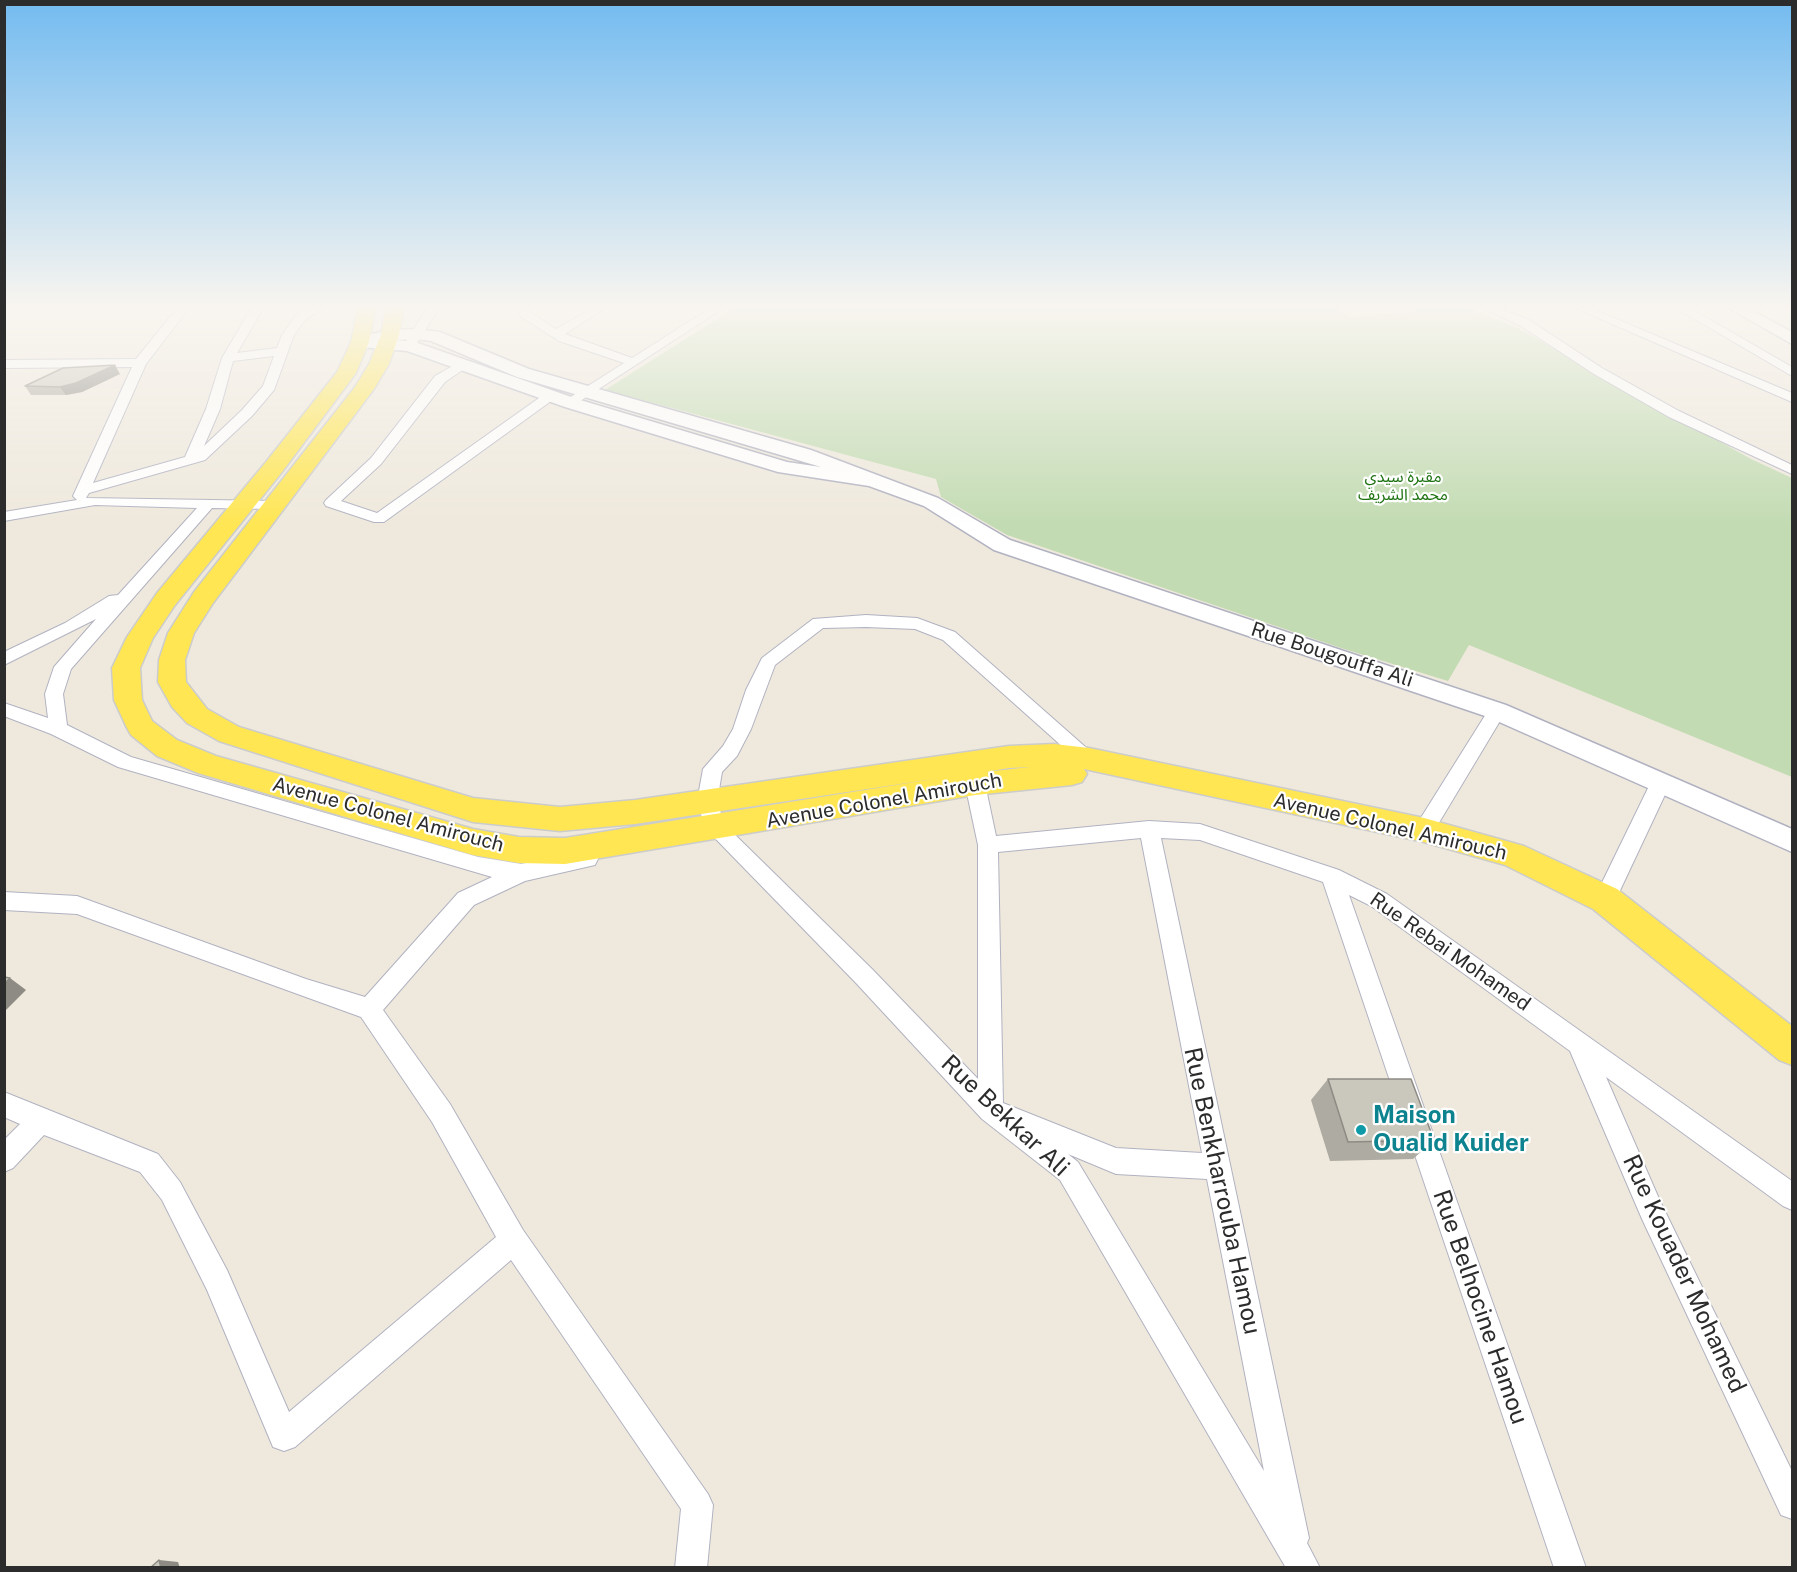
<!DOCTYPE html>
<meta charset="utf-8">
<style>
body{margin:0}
#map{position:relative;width:1797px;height:1572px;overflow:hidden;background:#efe9dd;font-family:"Public Sans",sans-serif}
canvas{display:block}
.frame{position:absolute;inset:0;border:6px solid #2c2c2c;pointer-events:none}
</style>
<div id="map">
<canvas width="1797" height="1572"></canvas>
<div class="frame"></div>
</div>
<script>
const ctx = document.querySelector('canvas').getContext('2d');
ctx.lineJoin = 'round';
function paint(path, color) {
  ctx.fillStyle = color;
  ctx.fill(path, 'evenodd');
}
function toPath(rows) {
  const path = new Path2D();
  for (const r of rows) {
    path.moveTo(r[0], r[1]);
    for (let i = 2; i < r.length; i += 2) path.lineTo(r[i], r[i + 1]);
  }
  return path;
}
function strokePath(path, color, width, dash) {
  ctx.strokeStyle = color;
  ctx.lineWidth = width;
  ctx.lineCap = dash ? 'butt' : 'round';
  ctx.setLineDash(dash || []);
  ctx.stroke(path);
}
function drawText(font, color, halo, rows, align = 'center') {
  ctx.font = font + ' "Public Sans","Noto Sans Arabic",sans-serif';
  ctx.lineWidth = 4.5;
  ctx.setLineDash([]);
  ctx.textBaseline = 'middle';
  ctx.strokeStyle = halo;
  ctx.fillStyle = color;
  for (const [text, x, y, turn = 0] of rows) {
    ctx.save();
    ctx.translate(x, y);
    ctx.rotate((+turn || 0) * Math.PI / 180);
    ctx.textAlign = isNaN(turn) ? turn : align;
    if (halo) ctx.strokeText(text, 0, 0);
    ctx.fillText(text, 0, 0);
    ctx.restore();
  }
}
paint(toPath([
 [736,307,1335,307,1351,317,1415,311,1410,307,1466,307,1518,328,1751,459,1792,478,1792,777,1469,645,1448,681,1341,648,1007,535,941,497,936,479,605,390]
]), '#c2dbb2');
const street = toPath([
 [178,307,190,307,146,364,93,483,185,457,206,409,222,358,252,307,264,307,237,353,277,348,282,335,297,314,312,307,326,307,305,320,294,335,274,390,252,416,205,460,89,493,86,498,274,501,281,505,274,509,212,508,71,669,63,694,67,725,131,757,478,857,521,864,588,851,595,853,598,859,595,865,525,881,474,905,383,1010,450,1104,523,1230,708,1494,713,1505,707,1568,675,1568,681,1509,511,1260,295,1447,284,1451,273,1447,207,1290,162,1200,140,1172,44,1135,13,1168,4,1172,4,1140,20,1124,4,1117,4,1092,158,1154,180,1182,227,1270,289,1412,496,1237,432,1122,361,1017,77,914,4,910,4,892,77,896,306,979,365,997,458,893,492,877,118,767,51,734,4,716,4,703,48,718,45,694,54,667,96,619,4,665,4,652,65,623,109,596,118,595,197,508,95,505,4,521,4,512,77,500,73,496,132,367,4,368,4,360,136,359,178,307],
 [274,356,263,386,242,410,204,446,220,409,233,361,274,356],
 [428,307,440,307,413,349,405,349,403,346,428,307],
 [517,307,529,307,530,312,556,329,594,307,607,307,565,334,632,358,712,307,725,307,571,407,566,406,566,400,624,363,559,341,520,316,517,307],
 [1481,307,1496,307,1529,320,1602,368,1679,411,1792,465,1792,474,1669,417,1594,374,1521,326,1481,307],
 [1573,307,1588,307,1792,393,1792,402,1573,307],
 [1674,307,1688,307,1792,367,1792,376,1674,307],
 [1751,307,1766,307,1750,315,1742,315,1742,311,1751,307],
 [463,360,469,364,467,367,445,382,381,464,341,501,377,513,546,393,556,393,558,396,384,522,374,522,326,506,324,503,326,500,371,458,435,376,463,360],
 [866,615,917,618,955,632,1099,759,1096,764,1089,766,1082,764,943,640,915,629,866,627,823,628,775,665,751,729,737,756,722,772,717,802,725,825,872,969,978,1079,978,845,965,784,968,779,975,777,982,779,985,784,996,836,1149,821,1200,824,1339,870,1387,894,1792,1181,1792,1210,1783,1206,1606,1077,1660,1201,1792,1471,1792,1519,1781,1515,1642,1219,1570,1051,1371,906,1349,895,1586,1568,1554,1568,1323,882,1200,840,1161,838,1309,1538,1307,1543,1320,1568,1286,1568,1060,1180,982,1119,856,983,706,829,697,802,703,769,723,746,733,729,746,690,762,658,813,619,866,615],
 [1141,838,1202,1153,1116,1148,1003,1103,998,852,1141,838],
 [1068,1154,1116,1174,1207,1179,1264,1471,1078,1162,1068,1154],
 [1497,704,1503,706,1506,711,1431,836,1424,838,1417,836,1414,830,1417,824,1491,706,1497,704],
 [1661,775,1668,777,1671,782,1616,899,1613,905,1605,908,1597,905,1594,899,1651,782,1654,777,1661,775]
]);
const secondary = toPath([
 [1727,307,1746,307,1792,332,1792,344,1727,307],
 [416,329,440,332,529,369,811,450,938,498,1010,540,1506,705,1792,829,1792,852,1488,717,994,550,924,506,869,486,778,472,565,407,407,351,360,347,352,342,354,338,390,330,416,329],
 [416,339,431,341,517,377,821,467,787,462,577,399,415,342,396,340,416,339]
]);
const primary = toPath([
 [358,307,376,307,369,342,356,373,282,472,175,605,153,638,140,668,142,700,152,721,177,740,216,756,473,829,519,837,565,838,940,778,635,824,560,831,473,822,219,741,187,723,172,707,158,682,159,660,168,633,194,592,355,387,369,364,381,335,386,307,404,307,399,335,389,364,374,389,213,603,194,633,185,660,186,682,207,709,239,727,473,798,560,807,635,800,1009,746,1054,744,1089,748,1424,818,1524,846,1617,889,1792,1026,1792,1065,1779,1060,1593,909,1505,865,1424,842,1089,770,1084,769,1087,774,1082,782,1072,785,975,795,565,864,519,863,473,855,198,773,157,756,131,735,127,728,114,700,112,668,127,637,157,593,266,462,337,372,351,342,358,307],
 [1030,767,985,772,1009,768,1030,767]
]);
strokePath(street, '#b1b2c1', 2);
strokePath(secondary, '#b1b2c1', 3);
strokePath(primary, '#ccc', 3);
paint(street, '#fff');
paint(secondary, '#fff');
paint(primary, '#ffe652');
paint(toPath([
 [120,374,82,392,66,395,31,395,25,386],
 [1328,1079,1434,1140,1413,1159,1330,1161,1311,1100]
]), '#aeaba2');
paint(toPath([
 [115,365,120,374,82,392,66,395,60,387],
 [10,978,26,990,4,1012,4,984],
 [159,1560,178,1562,180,1568,161,1568]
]), '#8d8b84');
const building = toPath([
 [115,365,76,383,60,387,25,386,63,368,115,365],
 [4,977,10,978,4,984,4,977],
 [1328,1079,1411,1079,1434,1140,1348,1142,1328,1079],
 [159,1560,161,1568,150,1568,159,1560]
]);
paint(building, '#cac7bc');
strokePath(building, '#8d8b84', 1.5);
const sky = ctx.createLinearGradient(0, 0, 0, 527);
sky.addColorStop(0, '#73bbf0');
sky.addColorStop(0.58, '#f8f5f0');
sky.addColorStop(1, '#f8f5f000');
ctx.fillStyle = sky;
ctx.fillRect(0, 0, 1797, 527);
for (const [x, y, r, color] of [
 [1361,1130,6,"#0f9aa8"]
]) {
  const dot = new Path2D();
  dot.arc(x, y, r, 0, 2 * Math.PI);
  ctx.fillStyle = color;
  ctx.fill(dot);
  strokePath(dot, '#fff', 2);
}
drawText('16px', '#1e7312', '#fff', [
 ["مقبرة سيدي",1403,477],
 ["محمد الشريف",1403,495]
]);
drawText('20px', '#2c2c2c', '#fff', [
 ["Rue Bougouffa Ali",1332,655,18],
 ["Avenue Colonel Amirouch",884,801,-10],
 ["Avenue Colonel Amirouch",388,815,15],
 ["Avenue Colonel Amirouch",1390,827,13],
 ["Rue Rebai Mohamed",1450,952,35]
]);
drawText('24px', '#2c2c2c', '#fff', [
 ["Rue Bekkar Ali",1005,1116,43],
 ["Rue Benkharrouba Hamou",1222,1191,78],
 ["Rue Kouader Mohamed",1684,1274,65],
 ["Rue Belhocine Hamou",1480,1307,71]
]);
drawText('bold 24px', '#0d838f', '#fff', [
 ["Maison",1373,1116],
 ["Oualid Kuider",1373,1144]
], 'left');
</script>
